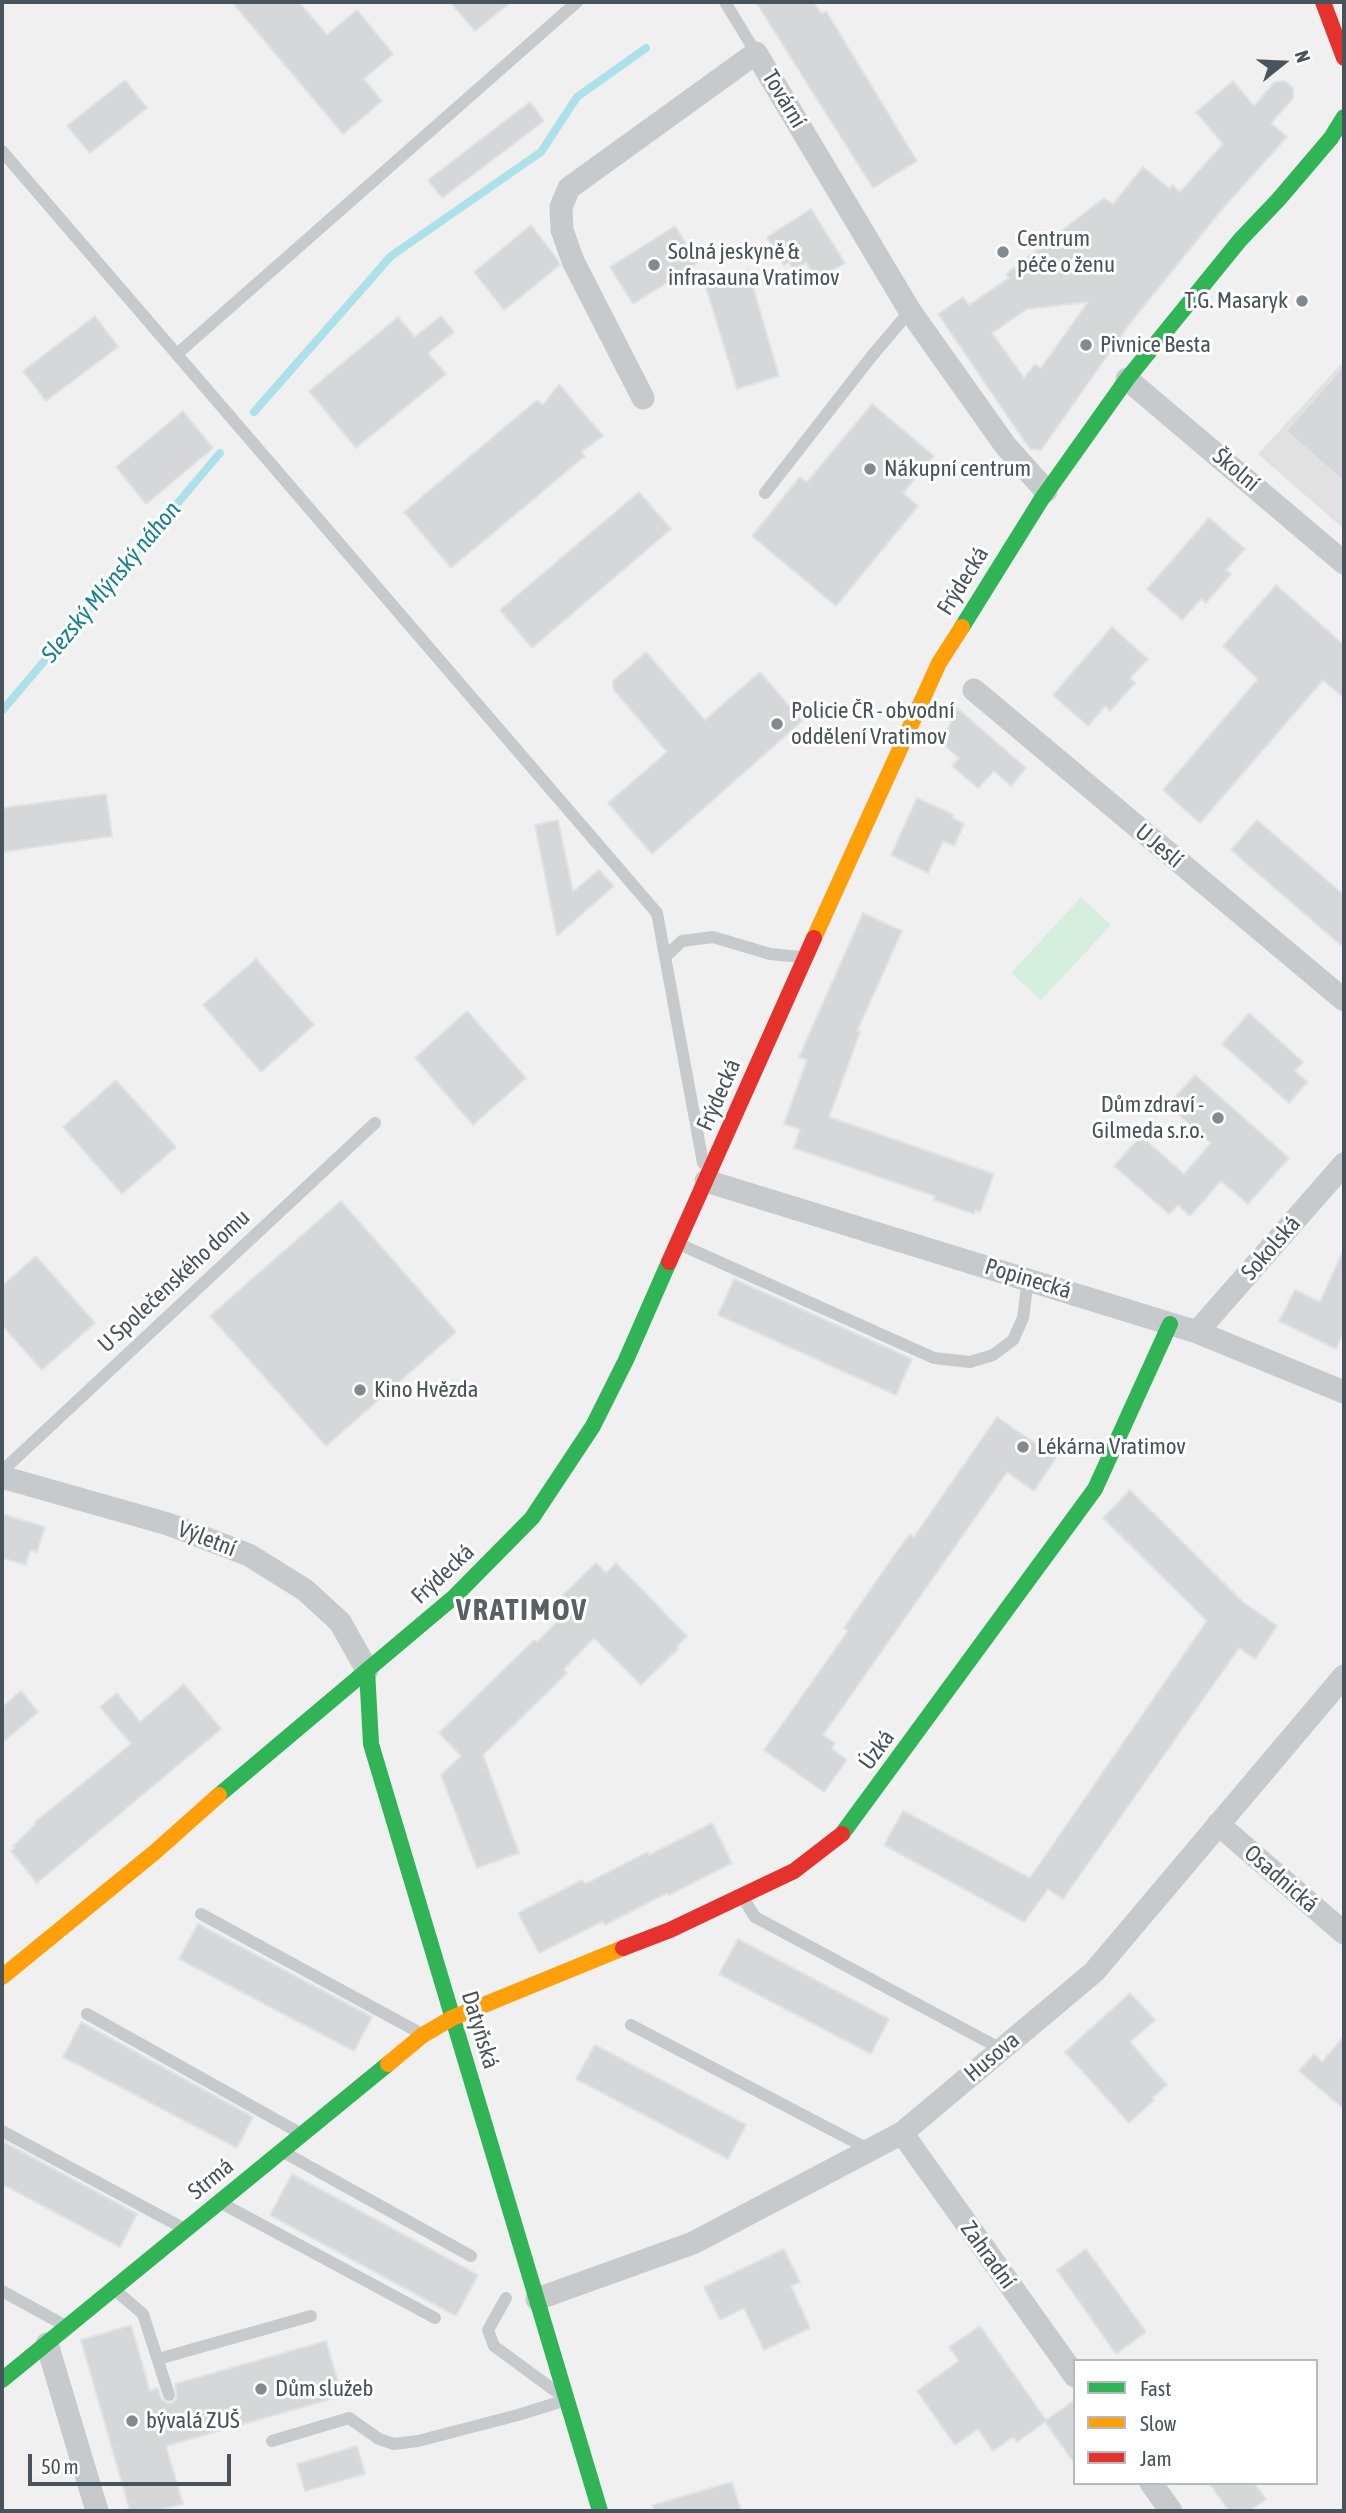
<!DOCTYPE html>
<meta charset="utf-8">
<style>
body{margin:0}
#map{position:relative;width:1346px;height:2513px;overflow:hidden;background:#f0f0f0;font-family:"Asap Condensed",sans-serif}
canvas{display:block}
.frame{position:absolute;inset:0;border:4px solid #48535b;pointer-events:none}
.legend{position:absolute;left:1073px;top:2359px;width:245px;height:126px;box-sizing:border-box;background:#fff;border:2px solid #b6babd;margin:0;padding:9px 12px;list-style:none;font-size:21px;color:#48535b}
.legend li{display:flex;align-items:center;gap:14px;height:35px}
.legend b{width:35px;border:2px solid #b6babd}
.north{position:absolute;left:1248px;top:28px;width:70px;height:70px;-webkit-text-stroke:5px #fff;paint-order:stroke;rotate:72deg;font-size:19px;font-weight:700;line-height:28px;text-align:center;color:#48535b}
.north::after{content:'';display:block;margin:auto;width:24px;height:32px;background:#48535b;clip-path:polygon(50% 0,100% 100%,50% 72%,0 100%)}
.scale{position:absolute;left:28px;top:2454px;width:203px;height:32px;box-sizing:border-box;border:4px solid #48535b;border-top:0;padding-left:9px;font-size:21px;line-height:24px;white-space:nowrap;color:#48535b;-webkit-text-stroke:5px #fff;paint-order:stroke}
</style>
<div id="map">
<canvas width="1346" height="2513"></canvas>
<div class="frame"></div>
<ul class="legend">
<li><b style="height:9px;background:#30b455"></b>Fast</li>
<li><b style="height:9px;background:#ff9f0a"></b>Slow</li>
<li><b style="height:9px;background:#e5322d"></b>Jam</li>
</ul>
<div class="north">N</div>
<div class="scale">50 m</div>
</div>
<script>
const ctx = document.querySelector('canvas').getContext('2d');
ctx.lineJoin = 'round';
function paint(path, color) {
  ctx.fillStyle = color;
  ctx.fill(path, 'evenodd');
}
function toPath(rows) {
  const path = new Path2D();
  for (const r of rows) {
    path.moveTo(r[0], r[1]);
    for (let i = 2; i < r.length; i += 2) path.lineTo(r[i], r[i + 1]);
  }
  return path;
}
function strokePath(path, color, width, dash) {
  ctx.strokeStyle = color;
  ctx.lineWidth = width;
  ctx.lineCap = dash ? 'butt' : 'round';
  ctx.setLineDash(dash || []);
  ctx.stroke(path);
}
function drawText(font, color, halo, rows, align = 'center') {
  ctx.font = font + ' "Asap Condensed",sans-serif';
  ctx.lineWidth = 6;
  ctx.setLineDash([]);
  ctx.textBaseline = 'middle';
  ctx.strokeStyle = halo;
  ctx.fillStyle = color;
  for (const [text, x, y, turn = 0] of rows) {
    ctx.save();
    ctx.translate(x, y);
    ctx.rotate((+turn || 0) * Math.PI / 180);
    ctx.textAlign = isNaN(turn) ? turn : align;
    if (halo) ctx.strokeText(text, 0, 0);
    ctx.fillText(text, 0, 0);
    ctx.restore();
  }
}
paint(toPath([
 [1344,361,1344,529,1258,454]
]), '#e2e1e1');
paint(toPath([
 [1081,897,1111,925,1041,1000,1011,973]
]), '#d5eedd');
strokePath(toPath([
 [254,412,391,256,541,152,577,97,646,48],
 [2,711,220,453]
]), '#ace1e9', 8);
const building = toPath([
 [232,2,299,2,327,35,357,10,393,54,364,79,382,101,343,134,232,2],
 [450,2,511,2,475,31,450,2],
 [756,2,813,2,822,14,826,11,917,161,873,188,756,2],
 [125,80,147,108,90,153,67,126,125,80],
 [1233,81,1254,106,1275,82,1285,81,1293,88,1293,98,1271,123,1287,137,1223,208,1131,322,1041,450,1030,449,938,314,963,297,969,305,1009,278,1006,274,1104,198,1113,204,1143,167,1170,189,1172,185,1180,192,1223,144,1196,112,1233,81],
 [1088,302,1041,368,1035,364,1024,378,992,333,1027,309,1088,302],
 [530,102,544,121,442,198,428,180,530,102],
 [811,209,845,263,817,280,806,262,794,270,789,262,784,265,767,237,811,209],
 [531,225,557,259,560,265,504,310,474,272,531,225],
 [675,226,698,263,633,304,610,267,675,226],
 [748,270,779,376,737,389,705,284,748,270],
 [95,316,118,347,46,401,23,371,95,316],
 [441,316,454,332,428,353,446,374,356,448,309,391,398,317,415,337,441,316],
 [1344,365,1344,482,1286,431,1344,365],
 [559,384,603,436,581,452,585,456,451,568,404,512,537,400,543,405,559,384],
 [872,404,934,456,903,493,918,506,836,606,752,536,800,477,807,482,872,404],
 [183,411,213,448,146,504,116,467,183,411],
 [639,492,671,529,532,648,500,610,639,492],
 [1209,518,1245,549,1226,570,1231,574,1206,603,1201,599,1182,620,1147,589,1209,518],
 [1276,585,1344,645,1344,698,1323,680,1200,823,1163,790,1258,679,1223,646,1276,585],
 [1112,627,1148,659,1130,678,1135,683,1110,711,1105,706,1088,726,1053,695,1112,627],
 [646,652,705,720,760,672,802,721,652,854,608,803,667,752,613,689,613,681,646,652],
 [957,708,1026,768,1011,786,994,771,978,788,952,766,959,758,942,743,957,708],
 [106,794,112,836,2,852,2,808,106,794],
 [917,798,954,815,952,818,964,824,954,846,943,841,928,873,891,855,917,798],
 [558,820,573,892,599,870,614,886,557,936,535,825,558,820],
 [1257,820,1344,895,1344,948,1231,850,1257,820],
 [863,913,902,931,857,1031,860,1032,829,1117,994,1174,980,1212,975,1210,974,1214,934,1200,935,1196,794,1148,800,1129,784,1124,807,1060,799,1057,863,913],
 [256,959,314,1025,261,1072,203,1005,256,959],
 [467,1011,526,1078,473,1125,415,1058,467,1011],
 [1249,1013,1303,1062,1295,1071,1307,1082,1289,1103,1222,1044,1249,1013],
 [1195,1075,1289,1158,1248,1204,1221,1181,1190,1216,1178,1205,1169,1214,1114,1166,1141,1136,1184,1174,1211,1143,1168,1105,1195,1075],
 [116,1080,176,1147,122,1194,63,1127,116,1080],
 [341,1201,456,1332,326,1446,210,1316,341,1201],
 [1344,1249,1344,1331,1336,1349,1279,1321,1295,1290,1320,1302,1344,1249],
 [36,1256,95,1323,42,1370,2,1325,2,1286,36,1256],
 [734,1279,912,1359,896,1395,718,1315,734,1279],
 [997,1417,1056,1458,1034,1491,1007,1472,823,1735,835,1743,832,1749,847,1760,824,1792,764,1750,848,1631,844,1628,895,1554,910,1534,914,1537,997,1417],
 [1130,1490,1244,1603,1277,1626,1255,1659,1239,1648,1063,1899,1048,1889,1024,1922,884,1845,903,1811,1030,1878,1207,1621,1103,1518,1130,1490],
 [2,1514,45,1527,37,1552,30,1550,26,1565,2,1558,2,1514],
 [596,1563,606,1573,616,1563,687,1636,677,1646,679,1648,641,1685,594,1638,564,1669,567,1673,483,1755,519,1853,477,1868,441,1775,461,1756,439,1733,534,1640,537,1642,568,1611,558,1600,596,1563],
 [184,1684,221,1729,37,1883,11,1851,15,1848,13,1846,36,1824,35,1822,131,1744,100,1707,117,1693,140,1722,184,1684],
 [21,1691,38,1712,2,1743,2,1707,21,1691],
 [712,1823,732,1863,669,1895,667,1893,605,1925,603,1921,539,1953,518,1913,582,1880,585,1884,648,1852,649,1855,712,1823],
 [198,1924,372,2017,354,2051,179,1959,198,1924],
 [738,1939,889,2019,871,2054,719,1974,738,1939],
 [1130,1993,1155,2020,1130,2042,1167,2085,1152,2098,1154,2100,1129,2123,1065,2052,1130,1993],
 [81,2022,253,2117,237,2148,63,2057,81,2022],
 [1344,2036,1344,2109,1299,2071,1314,2054,1322,2062,1344,2036],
 [595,2045,746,2125,728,2159,576,2079,595,2045],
 [2,2141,137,2214,120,2247,2,2184,2,2141],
 [292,2174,478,2275,456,2316,270,2215,292,2174],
 [784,2249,800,2282,791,2286,810,2328,764,2350,744,2308,720,2320,704,2287,784,2249],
 [1086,2249,1146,2332,1116,2354,1057,2270,1086,2249],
 [131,2325,150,2391,158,2388,161,2398,167,2403,172,2403,177,2398,175,2384,326,2341,342,2396,166,2446,183,2504,155,2511,130,2511,81,2340,131,2325],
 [980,2326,1046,2420,1075,2400,1075,2464,1045,2422,1017,2442,1013,2437,993,2451,978,2429,955,2445,917,2391,959,2361,949,2347,980,2326],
 [357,2446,365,2474,305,2491,297,2464,357,2446],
 [732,2482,741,2511,654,2511,653,2505,732,2482],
 [1209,2483,1254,2483,1266,2499,1249,2511,1229,2511,1209,2483]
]);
paint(building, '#d6d7d8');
strokePath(building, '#e1e2e3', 2);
strokePath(toPath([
 [725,2,756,53],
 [2,151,657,913,703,1163],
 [177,354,577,2],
 [765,493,871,357,910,311],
 [666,956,682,941,713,937,770,954,801,957],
 [679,1244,934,1358,970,1362,993,1355,1013,1340,1023,1318,1028,1279],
 [2,1471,375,1123],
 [742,1896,755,1917,1001,2049],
 [201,1914,422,2034],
 [87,2014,298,2132],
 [631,2025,870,2150],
 [2,2131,183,2228],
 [285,2153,471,2256],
 [223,2204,435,2318],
 [115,2290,143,2314,169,2395],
 [2,2291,64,2325],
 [506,2298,488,2330,494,2346,558,2393],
 [158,2359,311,2316],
 [272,2441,349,2418,379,2439,394,2444,418,2441,518,2415,566,2400]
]), '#c7cacc', 12);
strokePath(toPath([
 [1127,379,1344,563],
 [643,398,573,261,562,230,561,207,569,188,756,53,910,311,1005,445,1046,491],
 [974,690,1344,1000],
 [706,1181,1197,1332,1344,1392],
 [1197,1332,1344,1164],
 [2,1477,168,1524,249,1555,305,1590,340,1622,367,1670],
 [1218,1824,1344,1933],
 [902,2133,1075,2376],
 [537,2299,693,2243,902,2133,1094,1972,1344,1676],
 [47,2344,97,2511],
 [1151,2483,1171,2511]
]), '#c7cacc', 23);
strokePath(toPath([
 [962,627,1041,500,1127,379,1240,240,1279,199,1331,138,1344,117],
 [367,1670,371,1744,600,2511],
 [219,1795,454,1597,532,1518,593,1426,626,1360,669,1262],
 [842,1834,1095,1489,1170,1324],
 [2,2380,388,2064]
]), '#30b455', 16);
strokePath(toPath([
 [814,938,939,663,962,627],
 [2,1977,155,1852,219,1795],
 [388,2064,423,2035,452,2018,623,1948]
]), '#ff9f0a', 16);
strokePath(toPath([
 [1323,2,1344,58],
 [669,1262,814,938],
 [623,1948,670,1930,794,1871,842,1834]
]), '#e5322d', 16);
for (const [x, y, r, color] of [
 [1003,252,7,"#838a8f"],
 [654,265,7,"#838a8f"],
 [1302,301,7,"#838a8f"],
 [1086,345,7,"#838a8f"],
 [870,469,7,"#838a8f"],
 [777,724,7,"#838a8f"],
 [1218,1118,7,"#838a8f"],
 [360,1390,7,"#838a8f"],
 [1023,1447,7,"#838a8f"],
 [261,2389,7,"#838a8f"],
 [132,2421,7,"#838a8f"]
]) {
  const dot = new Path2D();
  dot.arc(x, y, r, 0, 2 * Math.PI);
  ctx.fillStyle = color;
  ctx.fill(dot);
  strokePath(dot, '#fff', 2.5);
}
drawText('23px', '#48535b', '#fff', [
 ["Tovární",784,99,59],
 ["Školní",1236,470,40],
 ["Frýdecká",963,581,-58],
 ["U Jeslí",1159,846,40],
 ["Frýdecká",719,1095,-66],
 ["Sokolská",1271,1248,-49],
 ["Popinecká",1028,1279,17],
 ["U Společenského domu",174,1281,-43],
 ["Výletní",207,1539,21],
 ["Frýdecká",443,1574,-43],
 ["Úzká",877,1750,-54],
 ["Osadnická",1281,1879,41],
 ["Datyňská",480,2030,73],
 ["Husova",992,2057,-40],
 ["Strmá",211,2179,-39],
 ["Zahradní",988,2255,54]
]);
drawText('23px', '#48535b', '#fff', [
 ["Centrum",1017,239],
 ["péče o ženu",1017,265],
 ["Solná jeskyně &",668,252],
 ["infrasauna Vratimov",668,278],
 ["T.G. Masaryk",1288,301,"right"],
 ["Pivnice Besta",1100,345],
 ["Nákupní centrum",884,469],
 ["Policie ČR - obvodní",791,711],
 ["oddělení Vratimov",791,737],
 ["Dům zdraví -",1204,1105,"right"],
 ["Gilmeda s.r.o.",1204,1131,"right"],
 ["Kino Hvězda",374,1390],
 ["Lékárna Vratimov",1037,1447],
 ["Dům služeb",275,2389],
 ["bývalá ZUŠ",146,2421]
], 'left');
drawText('italic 24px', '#158192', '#fff', [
 ["Slezský Mlýnský náhon",111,582,-50]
]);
ctx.letterSpacing = '2px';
drawText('bold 30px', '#5b5f63', '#fff', [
 ["VRATIMOV",522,1611]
]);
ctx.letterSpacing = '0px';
</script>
